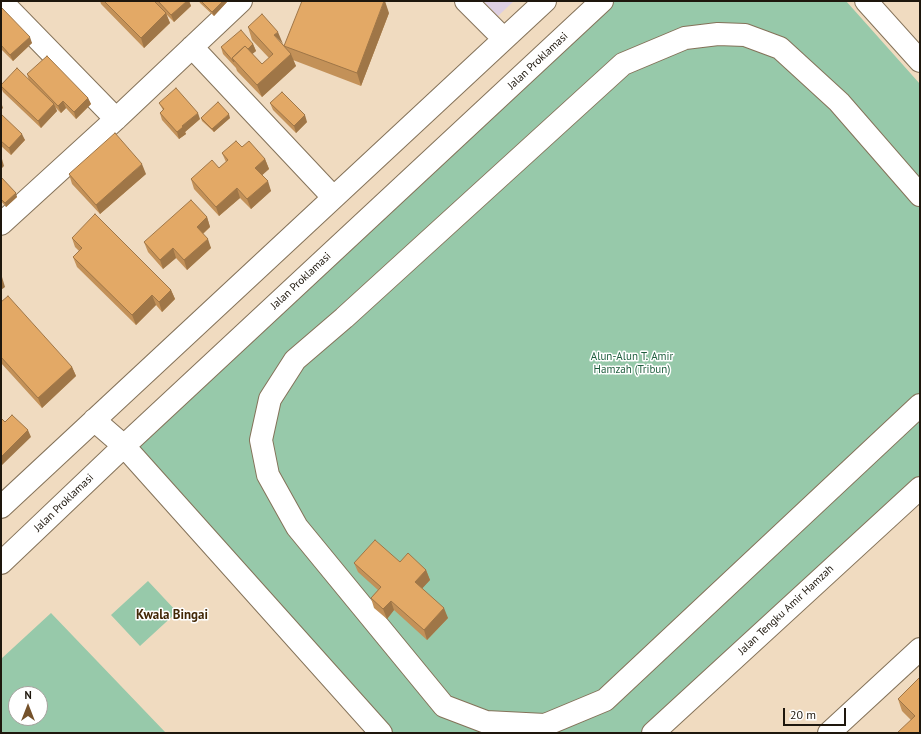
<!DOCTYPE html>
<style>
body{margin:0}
#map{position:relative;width:921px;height:734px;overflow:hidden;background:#f0dbc0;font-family:"PT Sans",sans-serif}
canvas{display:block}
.frame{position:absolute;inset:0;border:2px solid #1e170d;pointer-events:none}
.north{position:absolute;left:8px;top:686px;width:40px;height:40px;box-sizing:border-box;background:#fff;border:1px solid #a5a29e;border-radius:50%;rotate:0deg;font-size:11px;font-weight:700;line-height:16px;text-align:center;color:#1e170d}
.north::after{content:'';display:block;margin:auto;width:14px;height:18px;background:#75522b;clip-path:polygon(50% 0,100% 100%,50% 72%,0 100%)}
.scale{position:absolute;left:783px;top:708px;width:63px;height:18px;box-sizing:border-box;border:2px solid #1e170d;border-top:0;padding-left:5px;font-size:12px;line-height:14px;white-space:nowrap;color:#1e170d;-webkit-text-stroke:3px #fff;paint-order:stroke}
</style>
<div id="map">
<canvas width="921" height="734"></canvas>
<div class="frame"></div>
<div class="north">N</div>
<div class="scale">20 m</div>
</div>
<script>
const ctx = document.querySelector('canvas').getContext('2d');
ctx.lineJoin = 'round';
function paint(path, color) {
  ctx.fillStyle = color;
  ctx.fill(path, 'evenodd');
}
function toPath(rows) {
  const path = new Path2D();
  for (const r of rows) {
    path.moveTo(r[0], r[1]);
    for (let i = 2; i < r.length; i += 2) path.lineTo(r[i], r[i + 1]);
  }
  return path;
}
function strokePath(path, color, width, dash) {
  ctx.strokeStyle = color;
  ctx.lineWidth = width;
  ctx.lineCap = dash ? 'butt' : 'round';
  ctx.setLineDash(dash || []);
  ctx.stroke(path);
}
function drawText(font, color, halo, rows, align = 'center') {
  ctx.font = font + ' "PT Sans",sans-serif';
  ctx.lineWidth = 3;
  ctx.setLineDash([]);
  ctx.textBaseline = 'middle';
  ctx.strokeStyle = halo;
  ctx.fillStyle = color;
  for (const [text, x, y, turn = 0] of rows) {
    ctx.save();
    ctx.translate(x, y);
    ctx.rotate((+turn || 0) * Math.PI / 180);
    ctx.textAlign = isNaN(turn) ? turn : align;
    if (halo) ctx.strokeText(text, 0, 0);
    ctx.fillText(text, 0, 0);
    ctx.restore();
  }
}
paint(toPath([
 [483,1,514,1,498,16]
]), '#ddcfe2');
paint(toPath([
 [607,1,846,1,920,84,920,482,646,733,388,733,131,446],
 [148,581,177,612,140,646,111,615],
 [51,613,166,733,1,733,1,659],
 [16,694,40,694,40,718,16,718]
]), '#97c9aa');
const minor = toPath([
 [1,1,116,119],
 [466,1,504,39],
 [866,1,920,61],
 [192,47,333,197],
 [920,195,839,102,780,48,745,35,718,34,685,38,623,64,344,318,295,360,270,399,261,440,268,475,297,527,444,706,486,722,545,725,605,700,920,405],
 [1,224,116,119,241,1],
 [94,420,124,446,381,733],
 [1,507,545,1],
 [1,563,124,446,602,1],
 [653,733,920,488],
 [829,733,920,649]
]);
strokePath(minor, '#847259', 24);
strokePath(minor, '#fff', 22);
paint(toPath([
 [100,1,189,1,191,6,174,22,166,14,170,23,144,48,101,4],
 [199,1,227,1,227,2,214,16,200,3],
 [1,7,32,43,13,61,1,49],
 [389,13,361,86,293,60,296,66,262,97,237,71,236,68,223,54,221,47,253,44,256,51,252,54,262,64,269,58,252,40,248,27,283,44,285,47],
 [27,74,88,98,91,104,76,119,66,108,61,113,55,107,57,111,41,128,3,92,1,87,1,85,29,81],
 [159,103,200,119,185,132,186,134,179,139,162,120,160,113,163,110],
 [270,103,307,122,296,133,273,110],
 [1,114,25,140,11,155,1,146],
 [201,118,230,118,214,132,202,121],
 [242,147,265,159,269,169,262,175,271,191,251,209,240,198,219,216,194,189,191,179,219,168,226,162,222,153],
 [69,174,146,174,100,214,72,184],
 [1,177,17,197,6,207,1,201],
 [207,217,210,227,203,234,211,248,187,270,176,258,163,269,148,252,144,242],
 [72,238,171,290,175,299,162,312,156,305,136,325,77,267,73,257,79,251,75,247],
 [1,302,72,367,76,376,42,408,1,363],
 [400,562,426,570,430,580,422,588,448,618,427,640,394,610,387,619,374,608,371,598,378,590,358,572,354,563],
 [920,677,920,733,911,720,902,711,898,699]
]), '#c39158');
paint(toPath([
 [187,1,189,1,191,6,174,22,171,15],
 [223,1,227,1,227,2,214,16,212,12],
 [384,1,385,1,389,13,361,86,357,73],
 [166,13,170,23,144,48,141,38],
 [278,32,283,44,274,35],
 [30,37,32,43,13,61,10,55],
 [253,44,256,51,239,65,235,61],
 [291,54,296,66,262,97,257,85],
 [88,98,91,104,76,119,74,112],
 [63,101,66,108,61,113,58,106],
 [1,102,3,108,1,110],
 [54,104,57,111,41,128,38,121],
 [198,113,200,119,185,132,186,134,179,139,177,132,182,126],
 [229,114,230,118,214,132,212,129],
 [305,115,307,122,296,133,294,126],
 [22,134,25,140,11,155,9,148],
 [2,159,4,166,1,169,1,160],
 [265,159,269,169,259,178,255,168],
 [142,164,146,174,100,214,96,205],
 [268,181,271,191,251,209,247,199],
 [237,188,240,198,219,216,216,207],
 [16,193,17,197,6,207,5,203],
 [207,217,210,227,200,236,197,227],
 [208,239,211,248,187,270,184,260],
 [173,248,176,258,163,269,160,260],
 [1,277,2,277,5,287,1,290],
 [171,290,175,299,162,312,159,302],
 [152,295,156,305,136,325,132,315],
 [72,367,76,376,42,408,38,398],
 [28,430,31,437,1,466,1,457],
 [426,570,430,580,419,592,415,582],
 [391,601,394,610,387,619,383,609],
 [444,608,448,618,427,640,424,630]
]), '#9f7647');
const building = toPath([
 [104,1,154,1,166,13,141,38,104,1],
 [158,1,187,1,171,15,158,1],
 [201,1,223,1,212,12,201,1],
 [302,1,384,1,357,73,284,46,302,1],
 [1,7,30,37,10,55,1,45,1,7],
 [262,14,278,32,274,35,291,54,257,85,232,58,245,46,262,64,273,54,248,27,262,14],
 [241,30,253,44,248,49,245,46,232,58,234,62,221,47,241,30],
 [47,56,88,98,74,112,63,101,58,106,27,74,47,56],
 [17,68,54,104,38,121,1,86,1,85,17,68],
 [176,88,198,113,182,126,183,127,177,132,160,113,164,109,159,103,176,88],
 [282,92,305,115,294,126,270,103,282,92],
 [218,102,229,114,212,129,201,118,218,102],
 [1,114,22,134,9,148,1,141,1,114],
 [115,133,142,164,96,205,69,174,115,133],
 [236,141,242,147,249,141,265,159,255,168,268,181,247,199,237,188,216,207,191,179,212,160,219,168,228,160,222,153,236,141],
 [1,177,16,193,5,203,1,199,1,177],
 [191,200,207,217,197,227,208,239,184,260,173,248,160,260,144,242,191,200],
 [95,214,171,290,159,302,152,295,132,315,73,257,82,248,72,238,95,214],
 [8,296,72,367,38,398,1,357,1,302,8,296],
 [12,415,28,430,1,457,1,418,5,422,12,415],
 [375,540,400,562,408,553,426,570,415,582,444,608,424,630,391,601,383,609,371,598,381,587,354,563,375,540],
 [920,677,920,733,897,733,915,716,898,699,920,677]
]);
paint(building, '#e3a966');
strokePath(building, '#9f7647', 1);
drawText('11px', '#1e170d', '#fff', [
 ["Jalan Proklamasi",538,61,-43],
 ["Jalan Proklamasi",301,281,-43],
 ["Jalan Proklamasi",64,503,-44],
 ["Jalan Tengku Amir Hamzah",786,610,-43]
]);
drawText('11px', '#1f5e3e', '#fff', [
 ["Alun-Alun T. Amir",632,357],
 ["Hamzah (Tribun)",632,370]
]);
drawText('bold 13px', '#422706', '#fff', [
 ["Kwala Bingai",172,615]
]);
</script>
